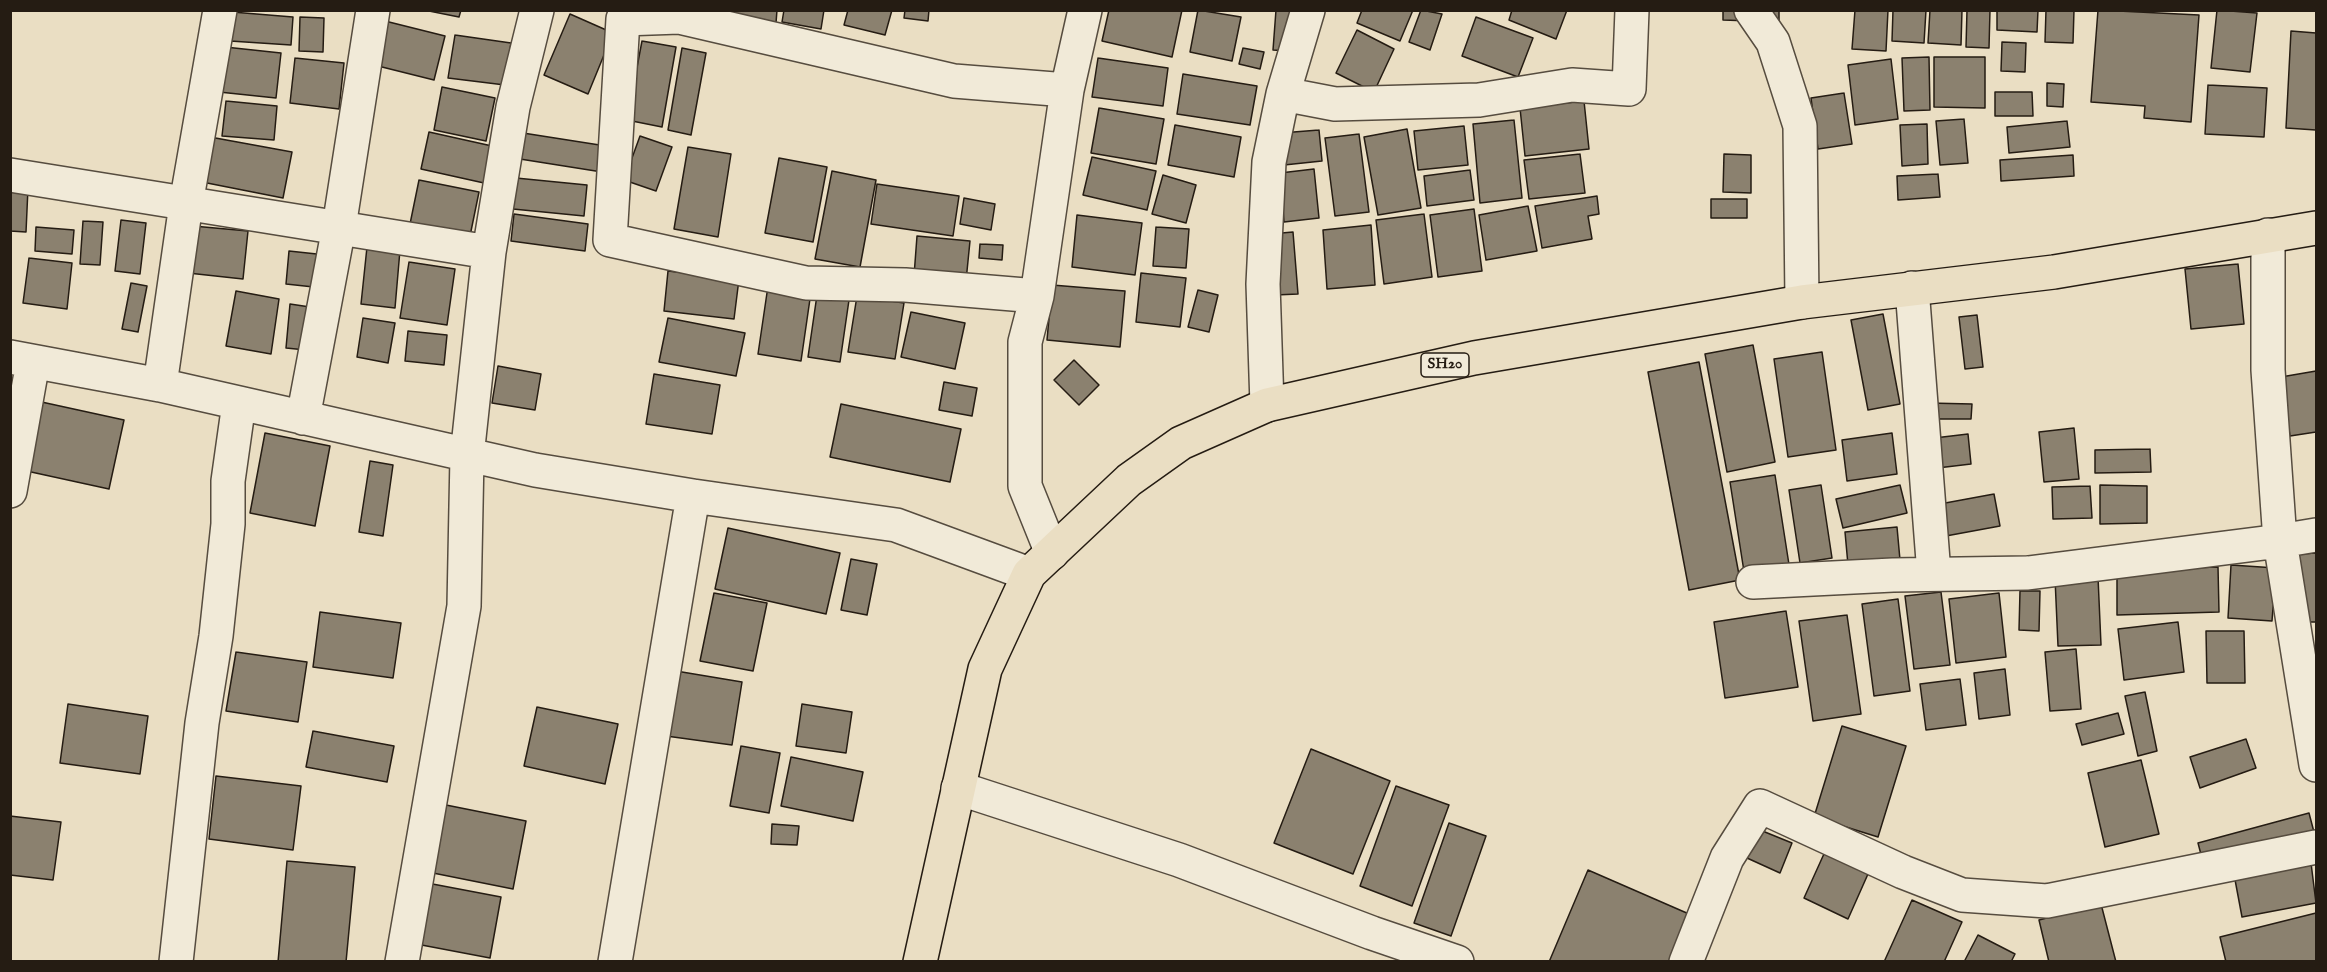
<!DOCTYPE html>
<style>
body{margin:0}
#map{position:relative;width:2327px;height:972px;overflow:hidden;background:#eadec3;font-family:"IM FELL English",serif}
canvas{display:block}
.frame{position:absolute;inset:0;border:12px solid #251c13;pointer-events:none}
</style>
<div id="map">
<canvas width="2327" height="972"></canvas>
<div class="frame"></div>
</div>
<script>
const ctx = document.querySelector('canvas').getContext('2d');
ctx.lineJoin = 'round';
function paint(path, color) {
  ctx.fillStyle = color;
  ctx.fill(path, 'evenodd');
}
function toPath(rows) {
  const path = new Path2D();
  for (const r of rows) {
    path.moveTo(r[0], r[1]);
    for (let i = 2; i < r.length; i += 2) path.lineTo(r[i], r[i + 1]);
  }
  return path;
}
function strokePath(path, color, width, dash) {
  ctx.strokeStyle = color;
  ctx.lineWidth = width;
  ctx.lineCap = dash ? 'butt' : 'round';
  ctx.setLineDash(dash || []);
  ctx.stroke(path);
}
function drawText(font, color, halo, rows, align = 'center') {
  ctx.font = font + ' "IM FELL English",serif';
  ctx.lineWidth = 4.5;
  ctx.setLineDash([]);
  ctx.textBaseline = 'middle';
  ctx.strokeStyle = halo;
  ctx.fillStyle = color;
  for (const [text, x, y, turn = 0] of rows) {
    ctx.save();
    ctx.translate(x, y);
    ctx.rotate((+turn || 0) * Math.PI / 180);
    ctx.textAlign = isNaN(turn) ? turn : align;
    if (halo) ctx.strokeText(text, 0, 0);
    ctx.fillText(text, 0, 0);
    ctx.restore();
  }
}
const building = toPath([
 [424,10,461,10,459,17,424,10],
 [732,10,777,10,776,23,731,16,732,10],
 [784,10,824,10,821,29,782,22,784,10],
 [848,10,892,10,885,35,844,25,848,10],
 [905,10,929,10,928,21,904,18,905,10],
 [1109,10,1182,10,1172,57,1102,41,1109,10],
 [1198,10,1241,17,1232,61,1190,52,1198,10],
 [1276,10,1303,10,1301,52,1273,50,1276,10],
 [1362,10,1413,10,1400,41,1357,23,1362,10],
 [1421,10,1442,14,1430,50,1409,42,1421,10],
 [1512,10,1567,10,1556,39,1509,20,1512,10],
 [1723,10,1779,10,1779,22,1723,20,1723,10],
 [1855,10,1888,10,1886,51,1852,49,1855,10],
 [1893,10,1926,10,1924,43,1892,41,1893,10],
 [1930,10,1962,10,1961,45,1928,43,1930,10],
 [1967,10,1990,10,1989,48,1966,47,1967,10],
 [1997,10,2038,10,2037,32,1997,30,1997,10],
 [2046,10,2074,10,2073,43,2045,42,2046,10],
 [2098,10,2199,15,2191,122,2144,118,2145,106,2091,102,2098,10],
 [2217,10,2257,13,2250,72,2211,68,2217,10],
 [232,12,293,17,291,45,230,41,232,12],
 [570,14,613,33,588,94,544,75,570,14],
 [300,17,324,18,323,52,299,51,300,17],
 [1476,17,1533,38,1518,77,1462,56,1476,17],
 [385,21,445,36,434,80,374,65,385,21],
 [1357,30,1394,49,1374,92,1336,73,1357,30],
 [2291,31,2316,33,2316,130,2286,128,2291,31],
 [455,35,511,43,505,85,448,78,455,35],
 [642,41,676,47,662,127,627,120,642,41],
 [2002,42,2026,43,2025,72,2001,71,2002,42],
 [225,47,281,53,276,98,219,92,225,47],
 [682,48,706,53,691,135,668,130,682,48],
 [1243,48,1264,52,1260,69,1239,64,1243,48],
 [1929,57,1930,110,1904,111,1902,58,1929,57],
 [1934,57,1985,57,1985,108,1934,107,1934,57],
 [295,58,344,63,339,109,290,103,295,58],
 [1098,58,1168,68,1163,106,1092,97,1098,58],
 [1891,59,1898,119,1855,125,1848,65,1891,59],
 [1183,74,1257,86,1250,125,1177,114,1183,74],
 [2047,83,2064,84,2063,107,2047,106,2047,83],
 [2208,85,2267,88,2264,137,2205,134,2208,85],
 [442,87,495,98,486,141,434,130,442,87],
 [1995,92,2032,92,2033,116,1995,116,1995,92],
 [1844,93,1852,144,1818,149,1811,98,1844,93],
 [226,101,277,106,274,140,222,136,226,101],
 [1584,101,1589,149,1525,156,1520,108,1584,101],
 [1099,108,1164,119,1156,164,1091,153,1099,108],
 [1964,119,1968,163,1940,165,1936,121,1964,119],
 [1514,120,1522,198,1480,203,1473,124,1514,120],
 [2067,121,2070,147,2009,153,2007,127,2067,121],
 [1927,124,1928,164,1902,166,1900,125,1927,124],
 [1175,125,1241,137,1234,177,1168,165,1175,125],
 [1464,126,1468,165,1418,170,1414,131,1464,126],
 [1407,129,1421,208,1378,215,1364,137,1407,129],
 [1319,130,1322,161,1284,165,1281,133,1319,130],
 [429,132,492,146,484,183,421,169,429,132],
 [523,133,606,146,602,172,520,159,523,133],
 [1359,134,1369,212,1335,216,1325,138,1359,134],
 [640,136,672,147,656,191,624,180,640,136],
 [210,137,292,152,283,198,202,182,210,137],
 [688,147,731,154,718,237,674,229,688,147],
 [1580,154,1585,193,1529,199,1524,160,1580,154],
 [1724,154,1751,155,1751,193,1723,192,1724,154],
 [2073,155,2074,176,2001,181,2000,160,2073,155],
 [1092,157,1156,171,1147,210,1083,195,1092,157],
 [779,158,827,167,813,242,765,233,779,158],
 [1314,169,1319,218,1284,222,1280,173,1314,169],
 [1470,170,1474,200,1427,206,1424,176,1470,170],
 [832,171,876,180,860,267,815,259,832,171],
 [1938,174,1940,197,1898,200,1897,176,1938,174],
 [1163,175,1196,185,1186,223,1152,214,1163,175],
 [516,178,587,185,584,216,513,209,516,178],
 [419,180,479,192,470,236,410,224,419,180],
 [877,184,959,196,953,236,871,224,877,184],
 [10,187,28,188,26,232,10,231,10,187],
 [1597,196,1599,214,1588,216,1592,239,1542,248,1535,206,1597,196],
 [964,198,995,204,991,230,960,224,964,198],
 [1711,199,1747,199,1747,218,1711,218,1711,199],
 [1528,206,1537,251,1486,260,1479,215,1528,206],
 [1474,209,1482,271,1438,277,1430,215,1474,209],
 [514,214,588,224,585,251,511,241,514,214],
 [1424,214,1432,277,1384,284,1376,220,1424,214],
 [1077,215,1142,223,1135,275,1072,267,1077,215],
 [121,220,146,223,140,274,115,271,121,220],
 [83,221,103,222,100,265,80,264,83,221],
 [1371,225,1375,285,1327,289,1323,230,1371,225],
 [193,226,248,231,243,279,188,273,193,226],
 [36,227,74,230,72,254,35,251,36,227],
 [1156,227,1189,229,1186,268,1153,266,1156,227],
 [1293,232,1298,294,1275,295,1270,234,1293,232],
 [917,236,970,241,966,281,914,276,917,236],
 [980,244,1003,245,1002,260,979,258,980,244],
 [367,247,400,250,395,308,361,304,367,247],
 [289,251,326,255,323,288,286,284,289,251],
 [29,258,72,263,67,309,23,303,29,258],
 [409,262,455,269,447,325,400,318,409,262],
 [2238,264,2244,324,2191,329,2185,269,2238,264],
 [668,271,739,279,734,319,664,311,668,271],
 [1141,273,1186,278,1180,327,1136,322,1141,273],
 [131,283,147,286,138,332,122,329,131,283],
 [1052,285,1125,291,1120,347,1047,340,1052,285],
 [768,286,811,292,801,361,758,354,768,286],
 [1198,290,1218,295,1209,332,1188,327,1198,290],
 [236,291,279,299,271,354,226,346,236,291],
 [817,295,849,300,840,362,808,357,817,295],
 [857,296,904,303,895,359,848,352,857,296],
 [290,304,310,307,306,350,286,348,290,304],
 [911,312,965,323,955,369,901,357,911,312],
 [1883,314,1900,404,1868,410,1851,320,1883,314],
 [1977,315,1983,367,1965,369,1959,317,1977,315],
 [363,318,395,323,388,363,357,357,363,318],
 [668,318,745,333,736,376,659,362,668,318],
 [408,331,447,335,444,365,405,361,408,331],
 [1753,345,1775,462,1727,472,1705,354,1753,345],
 [1822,352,1836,450,1788,457,1774,359,1822,352],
 [1074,360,1099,385,1079,405,1054,380,1074,360],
 [1699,362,1740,580,1689,590,1648,372,1699,362],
 [498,366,541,374,535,410,492,403,498,366],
 [2316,371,2316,432,2290,436,2281,377,2316,371],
 [654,374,720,385,712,434,646,424,654,374],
 [944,382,977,388,972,416,939,410,944,382],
 [37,401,124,420,109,489,22,470,37,401],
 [1928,403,1972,404,1971,419,1928,419,1928,403],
 [841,404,961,429,950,482,830,457,841,404],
 [2074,428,2079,479,2044,482,2039,432,2074,428],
 [265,433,330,446,315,526,250,513,265,433],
 [1892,433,1897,474,1847,481,1842,440,1892,433],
 [1968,434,1971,464,1929,469,1926,439,1968,434],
 [2150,449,2151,472,2095,473,2095,450,2150,449],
 [370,461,393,465,383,536,359,532,370,461],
 [1775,475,1790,571,1745,578,1730,482,1775,475],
 [1821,485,1832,558,1800,563,1789,490,1821,485],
 [1900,485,1907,513,1843,528,1836,499,1900,485],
 [2100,485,2147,486,2147,523,2100,524,2100,485],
 [2090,486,2092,518,2053,519,2052,487,2090,486],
 [1994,494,2000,526,1935,538,1929,506,1994,494],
 [1897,527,1900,560,1848,565,1845,532,1897,527],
 [728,528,840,553,826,614,715,589,728,528],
 [2316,553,2316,622,2301,622,2298,554,2316,553],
 [851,559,877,564,867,615,841,610,851,559],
 [2231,565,2276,568,2272,621,2228,618,2231,565],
 [2218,567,2219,612,2117,615,2117,570,2218,567],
 [2098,577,2101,645,2058,646,2055,578,2098,577],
 [2020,591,2040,591,2039,631,2019,630,2020,591],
 [1941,592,1950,665,1914,669,1905,596,1941,592],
 [714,593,767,603,753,671,700,661,714,593],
 [1999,593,2006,657,1956,663,1949,599,1999,593],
 [1898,599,1910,691,1874,696,1862,604,1898,599],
 [1786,611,1798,687,1725,698,1714,622,1786,611],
 [320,612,401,623,393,678,313,667,320,612],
 [1847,615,1861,714,1813,721,1799,621,1847,615],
 [2178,622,2184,672,2124,680,2118,629,2178,622],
 [2206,631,2244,631,2245,683,2207,683,2206,631],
 [2076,649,2081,709,2050,711,2045,652,2076,649],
 [236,652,307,662,298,722,226,711,236,652],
 [2005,669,2010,715,1979,719,1974,673,2005,669],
 [676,671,742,682,732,745,666,736,676,671],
 [1960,679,1966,725,1926,730,1920,684,1960,679],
 [2145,692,2157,751,2138,756,2125,696,2145,692],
 [68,704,148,716,140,774,60,763,68,704],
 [802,704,852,712,846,753,796,746,802,704],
 [537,707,618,724,605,784,524,766,537,707],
 [2118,713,2124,734,2082,745,2076,724,2118,713],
 [1842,726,1906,746,1878,837,1814,817,1842,726],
 [313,731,394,746,387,782,306,767,313,731],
 [2246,739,2256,768,2200,788,2190,757,2246,739],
 [741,746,780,753,769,813,730,806,741,746],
 [1311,749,1390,781,1353,874,1274,843,1311,749],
 [791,757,863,772,853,821,781,806,791,757],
 [2141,760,2159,834,2105,847,2088,773,2141,760],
 [216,776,301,786,293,850,209,839,216,776],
 [1396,786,1449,805,1412,906,1360,886,1396,786],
 [446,805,526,821,513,889,433,873,446,805],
 [2309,813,2315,836,2204,866,2198,843,2309,813],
 [10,816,61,822,53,880,10,875,10,816],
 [1449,823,1486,836,1451,936,1414,923,1449,823],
 [772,824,799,826,797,845,771,844,772,824],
 [1760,830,1792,843,1780,873,1747,858,1760,830],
 [1828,845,1872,865,1848,919,1804,898,1828,845],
 [2310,855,2316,903,2242,917,2233,869,2310,855],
 [287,861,355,867,346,962,278,962,287,861],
 [1588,870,1689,914,1669,962,1549,962,1588,870],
 [422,882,501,897,490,958,411,943,422,882],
 [1912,900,1962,922,1944,962,1884,962,1912,900],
 [2101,904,2116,962,2049,962,2039,920,2101,904],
 [2316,913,2316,962,2226,962,2220,937,2316,913],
 [1978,935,2015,954,2011,962,1964,962,1978,935]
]);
paint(building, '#8b816f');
strokePath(building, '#251c13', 1.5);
const minor = toPath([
 [1751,10,1773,42,1800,126,1802,302],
 [1283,94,1308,10],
 [10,175,489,252],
 [1912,288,1934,574],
 [1037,296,905,285,806,283,610,240,623,19,679,17,954,81,1067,90],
 [10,357,160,385,535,470,693,496,896,525,1029,574],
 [160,385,186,204,220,10],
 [1267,405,1263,284,1269,162,1283,94,1335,104,1479,100,1572,85,1629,89,1632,10],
 [303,418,339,227,373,10],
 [10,491,33,362],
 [2316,535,2280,541,2316,765],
 [1052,553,1025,486,1025,342,1037,296,1067,90,1085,10],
 [1753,582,1893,575,2028,573,2280,541,2268,370,2268,235],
 [958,788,1179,860,1372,933,1457,962],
 [176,962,202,723,216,636,228,524,228,481,239,403],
 [402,962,464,606,467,456,489,252,513,107,537,10],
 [615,962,693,496],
 [1686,962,1727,858,1760,806,1903,872,1962,895,2047,901,2316,847]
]);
const primary = toPath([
 [920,962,985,669,1029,574,1129,480,1181,443,1267,405,1474,358,1802,302,2054,272,2316,228]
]);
strokePath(minor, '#564c3f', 36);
strokePath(primary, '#251c13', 36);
strokePath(minor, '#f1ead8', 33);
strokePath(primary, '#eadec3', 33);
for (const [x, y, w] of [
 [1445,365,48]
]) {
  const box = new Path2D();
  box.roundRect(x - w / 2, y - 12, w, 24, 4.5);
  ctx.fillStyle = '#f1ead8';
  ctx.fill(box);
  strokePath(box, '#251c13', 1.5);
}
drawText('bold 15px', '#251c13', null, [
 ["SH20",1445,365]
]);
</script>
